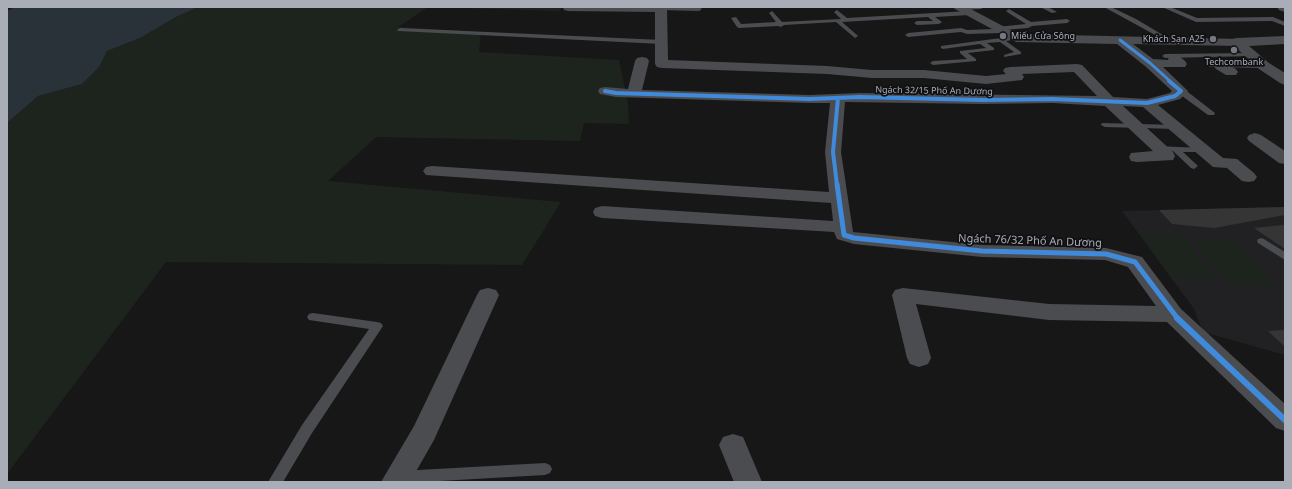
<!DOCTYPE html>
<meta charset="utf-8">
<style>
body{margin:0}
#map{position:relative;width:1292px;height:489px;overflow:hidden;background:#171717;font-family:"Noto Sans",sans-serif}
canvas{display:block}
.frame{position:absolute;inset:0;border:8px solid #a8adb8;pointer-events:none}
</style>
<div id="map">
<canvas width="1292" height="489"></canvas>
<div class="frame"></div>
</div>
<script>
const ctx = document.querySelector('canvas').getContext('2d');
ctx.lineJoin = 'round';
function paint(path, color) {
  ctx.fillStyle = color;
  ctx.fill(path, 'evenodd');
}
function toPath(rows) {
  const path = new Path2D();
  for (const r of rows) {
    path.moveTo(r[0], r[1]);
    for (let i = 2; i < r.length; i += 2) path.lineTo(r[i], r[i + 1]);
  }
  return path;
}
function strokePath(path, color, width, dash) {
  ctx.strokeStyle = color;
  ctx.lineWidth = width;
  ctx.lineCap = dash ? 'butt' : 'round';
  ctx.setLineDash(dash || []);
  ctx.stroke(path);
}
function drawText(font, color, halo, rows, align = 'center') {
  ctx.font = font + ' "Noto Sans",sans-serif';
  ctx.lineWidth = 3.5;
  ctx.setLineDash([]);
  ctx.textBaseline = 'middle';
  ctx.strokeStyle = halo;
  ctx.fillStyle = color;
  for (const [text, x, y, turn = 0] of rows) {
    ctx.save();
    ctx.translate(x, y);
    ctx.rotate((+turn || 0) * Math.PI / 180);
    ctx.textAlign = isNaN(turn) ? turn : align;
    if (halo) ctx.strokeText(text, 0, 0);
    ctx.fillText(text, 0, 0);
    ctx.restore();
  }
}
paint(toPath([
 [1285,207,1285,355,1203,332,1194,309,1122,211]
]), '#212123');
paint(toPath([
 [198,7,562,7,560,11,428,7,398,27,481,32,479,52,619,60,628,103,629,124,584,123,580,141,376,137,328,181,561,202,522,265,166,262,7,474,7,123,38,96,82,84,99,67,107,51,140,38,176,17],
 [1139,233,1182,236,1219,281,1172,278],
 [1191,238,1235,241,1277,287,1229,284]
]), '#1d241e');
paint(toPath([
 [15,7,198,7,176,17,140,38,107,51,99,67,82,84,38,96,7,123,7,11]
]), '#2a3239');
paint(toPath([
 [1285,207,1285,215,1214,228,1172,224,1159,210],
 [1283,225,1285,226,1285,249,1254,228],
 [1285,330,1285,347,1268,331]
]), '#353536');
paint(toPath([
 [661,7,699,7,702,9,699,11,659,10,658,9,661,7],
 [960,7,984,7,981,9,962,10,960,9,960,7],
 [1040,7,1048,7,1057,12,1052,13,1040,7],
 [1104,7,1111,7,1136,19,1173,41,1168,42,1104,7],
 [1162,7,1170,7,1197,18,1273,17,1285,22,1285,26,1272,21,1196,22,1162,7],
 [1009,9,1031,22,1067,19,1070,21,1067,23,1032,26,1028,28,1003,30,1003,32,1001,33,967,34,961,32,908,37,905,35,908,33,961,28,967,30,994,29,997,27,1026,24,1007,12,1006,11,1009,9],
 [837,10,847,18,969,11,972,13,969,15,935,17,942,22,939,24,917,25,914,23,917,21,933,21,928,17,842,22,857,35,858,36,855,38,836,22,784,25,781,27,778,26,739,28,737,27,731,18,736,17,741,24,776,22,769,13,772,11,782,22,841,19,834,12,837,10],
 [400,28,662,40,665,42,662,44,398,31,397,30,400,28],
 [1016,36,1018,37,1018,39,1006,41,1021,52,1021,54,1004,57,1004,55,1014,52,1000,42,987,43,994,48,994,50,968,53,976,59,976,61,933,65,930,63,933,61,967,59,960,53,960,51,986,48,980,44,943,49,941,48,941,46,1016,36],
 [1251,53,1254,55,1253,56,1165,58,1162,56,1165,54,1251,53],
 [1212,64,1264,64,1267,66,1264,68,1210,67,1209,66,1212,64],
 [1178,89,1184,89,1215,113,1214,115,1208,115,1178,93,1178,89],
 [1102,123,1176,125,1180,127,1176,129,1105,127,1101,125,1102,123],
 [1155,146,1203,148,1207,150,1203,152,1183,152,1198,166,1194,169,1191,168,1173,151,1155,150,1155,146],
 [1262,238,1285,252,1285,260,1258,243,1257,241,1258,239,1262,238],
 [313,313,377,322,381,323,383,326,312,433,283,482,268,482,302,425,369,329,309,320,307,317,309,314,313,313],
 [545,463,550,465,552,469,550,473,545,475,422,482,397,482,393,477,395,473,400,471,545,463]
]), '#4b4c50');
paint(toPath([
 [563,7,665,7,667,9,668,60,827,66,872,70,924,70,986,76,1006,74,1003,71,1005,68,1010,67,1077,64,1082,65,1113,97,1147,99,1170,93,1172,91,1145,66,1117,44,1016,42,955,9,953,7,967,7,1018,34,1241,39,1243,42,1241,45,1237,46,1133,44,1153,59,1168,60,1169,56,1174,55,1179,56,1185,61,1187,64,1185,67,1163,67,1188,91,1180,99,1158,105,1223,158,1237,159,1254,173,1257,177,1254,181,1248,182,1242,181,1227,168,1213,167,1143,107,1123,106,1173,152,1175,156,1173,160,1137,162,1131,161,1129,157,1131,153,1153,151,1105,106,1052,103,983,104,845,102,841,152,853,232,982,245,1106,248,1142,257,1181,309,1285,404,1285,431,1276,428,1167,322,1049,320,916,304,931,358,928,364,919,367,910,364,907,358,892,295,895,290,903,288,1049,304,1156,306,1128,267,1105,260,982,257,854,244,837,239,834,232,602,218,595,216,593,212,595,208,602,206,833,221,831,203,426,175,423,171,426,167,432,166,829,192,825,152,830,103,810,103,616,97,600,94,598,91,600,88,605,87,628,89,635,61,637,58,642,57,647,58,649,61,642,90,810,95,860,93,1097,96,1074,72,1022,74,1024,77,1022,80,986,84,924,78,872,78,827,74,662,68,657,67,655,64,655,12,568,11,564,10,563,7],
 [1221,62,1236,69,1238,72,1236,75,1226,75,1216,69,1214,66,1216,63,1221,62],
 [1255,133,1261,135,1285,151,1285,164,1279,163,1249,141,1247,138,1249,135,1255,133],
 [488,288,496,290,499,295,434,440,410,482,381,482,414,426,477,295,480,290,488,288],
 [733,434,743,437,762,482,734,482,719,445,723,437,733,434]
]), '#4b4c50');
paint(toPath([
 [1277,7,1285,7,1285,12,1279,10,1277,7],
 [1285,36,1285,44,1249,46,1269,63,1285,73,1285,85,1280,83,1259,69,1230,42,1232,39,1237,38,1285,36]
]), '#4b4c50');
strokePath(toPath([
 [1120,40,1150,63,1171,82]
]), '#408adc', 3);
strokePath(toPath([
 [605,91,616,93,810,99,860,97,983,100,1052,99,1147,103,1175,96,1181,91,1169,81],
 [837,185,833,152,838,98]
]), '#408adc', 4);
strokePath(toPath([
 [837,184,844,235,854,238,982,251,1106,254,1135,262,1178,319]
]), '#408adc', 5);
strokePath(toPath([
 [1177,318,1285,420]
]), '#408adc', 6);
for (const [x, y, r, color] of [
 [1003,36,4,"#757880"],
 [1213,39,4,"#757880"],
 [1234,50,4,"#757880"]
]) {
  const dot = new Path2D();
  dot.arc(x, y, r, 0, 2 * Math.PI);
  ctx.fillStyle = color;
  ctx.fill(dot);
  strokePath(dot, '#111113', 1.5);
}
drawText('9px', '#a8adb8', '#111113', [
 ["Miếu Cửa Sông",1011,36],
 ["Khách Sạn A25",1205,39,"right"],
 ["Techcombank",1234,62,"center"]
], 'left');
drawText('9px', '#a8adb8', '#111113', [
 ["Ngách 32/15 Phố An Dương",934,91,1]
]);
drawText('11px', '#a8adb8', '#111113', [
 ["Ngách 76/32 Phố An Dương",1030,241,2]
]);
</script>
